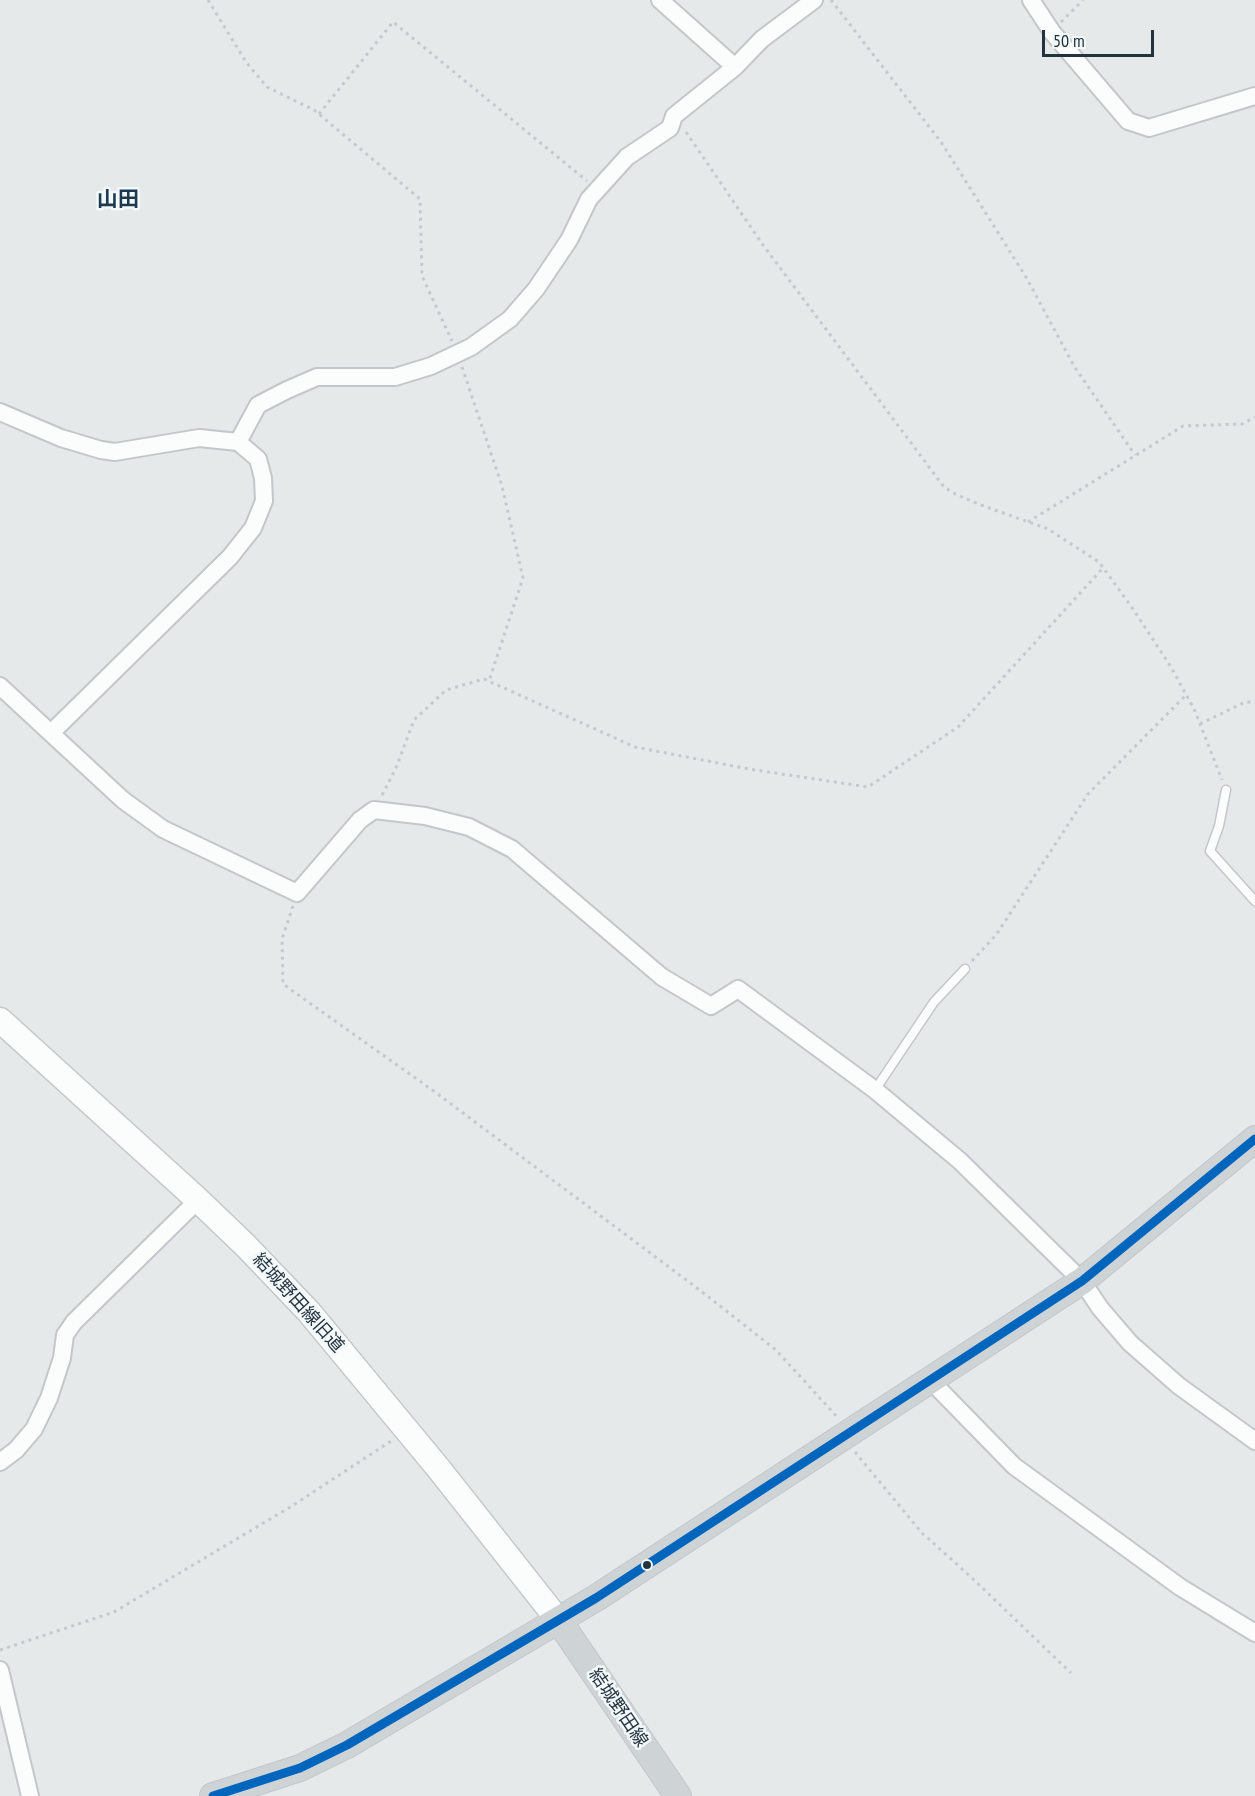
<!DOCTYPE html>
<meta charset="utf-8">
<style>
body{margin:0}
#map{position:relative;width:1255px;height:1796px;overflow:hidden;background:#e5e9ea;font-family:"PT Sans Narrow",sans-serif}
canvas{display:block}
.scale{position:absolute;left:1042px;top:30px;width:112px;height:27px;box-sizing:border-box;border:3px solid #22323f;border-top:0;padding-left:8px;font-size:18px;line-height:21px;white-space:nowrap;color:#22323f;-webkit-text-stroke:4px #f3f8f9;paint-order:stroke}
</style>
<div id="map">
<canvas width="1255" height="1796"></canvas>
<div class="scale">50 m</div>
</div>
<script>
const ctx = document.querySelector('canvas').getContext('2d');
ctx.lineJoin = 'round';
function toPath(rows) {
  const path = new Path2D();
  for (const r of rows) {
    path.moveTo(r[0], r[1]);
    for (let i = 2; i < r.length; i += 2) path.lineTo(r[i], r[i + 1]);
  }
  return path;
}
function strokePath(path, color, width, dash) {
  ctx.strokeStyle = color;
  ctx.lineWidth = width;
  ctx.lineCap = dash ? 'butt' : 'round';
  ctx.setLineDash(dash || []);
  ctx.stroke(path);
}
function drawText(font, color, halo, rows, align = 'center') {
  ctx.font = font + ' "PT Sans Narrow","Noto Sans JP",sans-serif';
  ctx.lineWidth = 5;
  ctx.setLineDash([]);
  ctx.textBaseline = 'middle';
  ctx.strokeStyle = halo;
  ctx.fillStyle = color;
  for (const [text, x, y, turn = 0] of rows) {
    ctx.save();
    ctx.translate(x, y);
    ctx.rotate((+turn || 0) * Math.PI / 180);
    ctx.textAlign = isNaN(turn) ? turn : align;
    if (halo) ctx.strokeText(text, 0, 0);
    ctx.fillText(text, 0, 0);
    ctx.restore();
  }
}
const lane = toPath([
 [1226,790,1219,826,1210,851,1255,901],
 [875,1090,934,1002,965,969]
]);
const street = toPath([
 [660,0,735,67],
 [1031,0,1052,32,1128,121,1149,128,1255,96],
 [0,412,61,438,101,450,115,452,199,438,238,442,258,459,263,478,264,501,253,528,230,557,52,732],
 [238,442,258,405,287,390,317,377,395,377,431,366,471,347,510,319,536,289,569,240,589,199,627,157,670,128,674,116,735,67,762,39,814,0],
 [0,686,123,800,163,829,297,893,360,820,374,810,425,816,469,827,512,849,662,977,711,1006,738,989,875,1090,960,1161,1082,1281,1100,1308,1130,1343,1179,1386,1255,1441],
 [930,1380,1014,1466,1180,1587,1255,1633],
 [0,1462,16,1450,34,1429,49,1398,62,1358,65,1335,74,1322,198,1200],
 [0,1670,30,1796]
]);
const secondary = toPath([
 [0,1020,198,1200,246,1246,309,1312,439,1469,559,1621]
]);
const primary = toPath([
 [559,1621,678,1796],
 [213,1796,300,1768,347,1745,596,1598,1082,1281,1255,1139]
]);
strokePath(lane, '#c4c7c9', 11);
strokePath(street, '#c4c7c9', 20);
strokePath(secondary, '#c2c7c9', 27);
strokePath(primary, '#c1c6ca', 28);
strokePath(toPath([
 [208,0,246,62,267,87,314,110,420,199,422,276,452,341],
 [831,0,941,142,1026,277,1074,366,1135,455],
 [1061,22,1083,0],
 [319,114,393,22,587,181],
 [686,132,763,245,944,487,957,495,981,505,1048,529,1099,562,1133,609,1171,667,1195,711,1222,780],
 [462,367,502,486,523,578,489,681],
 [1028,522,1183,426,1242,424,1255,417],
 [1200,724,1245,702,1255,702],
 [382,795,396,768,414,720,446,690,484,679,635,747,749,769,868,787,958,727,1103,568],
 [293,906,282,939,283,984,435,1092,701,1291,776,1350,838,1418],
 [972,961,996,935,1088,794,1186,695],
 [855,1452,922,1533,971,1577,1071,1673],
 [0,1650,114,1612,292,1506,391,1441]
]), '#c5c9cd', 3, [3, 4.5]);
strokePath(lane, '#fbfcfc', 8);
strokePath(street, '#fbfcfc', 16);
strokePath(secondary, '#fbfcfc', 24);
strokePath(primary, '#ced3d6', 26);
strokePath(toPath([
 [213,1796,300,1768,347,1745,596,1598,1082,1281,1255,1139]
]), '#0065bd', 9);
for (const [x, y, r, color] of [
 [647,1565,5,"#22323f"]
]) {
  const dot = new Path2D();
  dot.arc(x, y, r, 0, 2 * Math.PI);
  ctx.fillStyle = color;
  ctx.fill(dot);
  strokePath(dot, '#f3f8f9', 2);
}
drawText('18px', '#22323f', '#f3f8f9', [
 ["結城野田線旧道",298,1303,48],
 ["結城野田線",618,1708,56]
]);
drawText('bold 21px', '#1d3a52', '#f3f8f9', [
 ["山田",118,200]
]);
</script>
